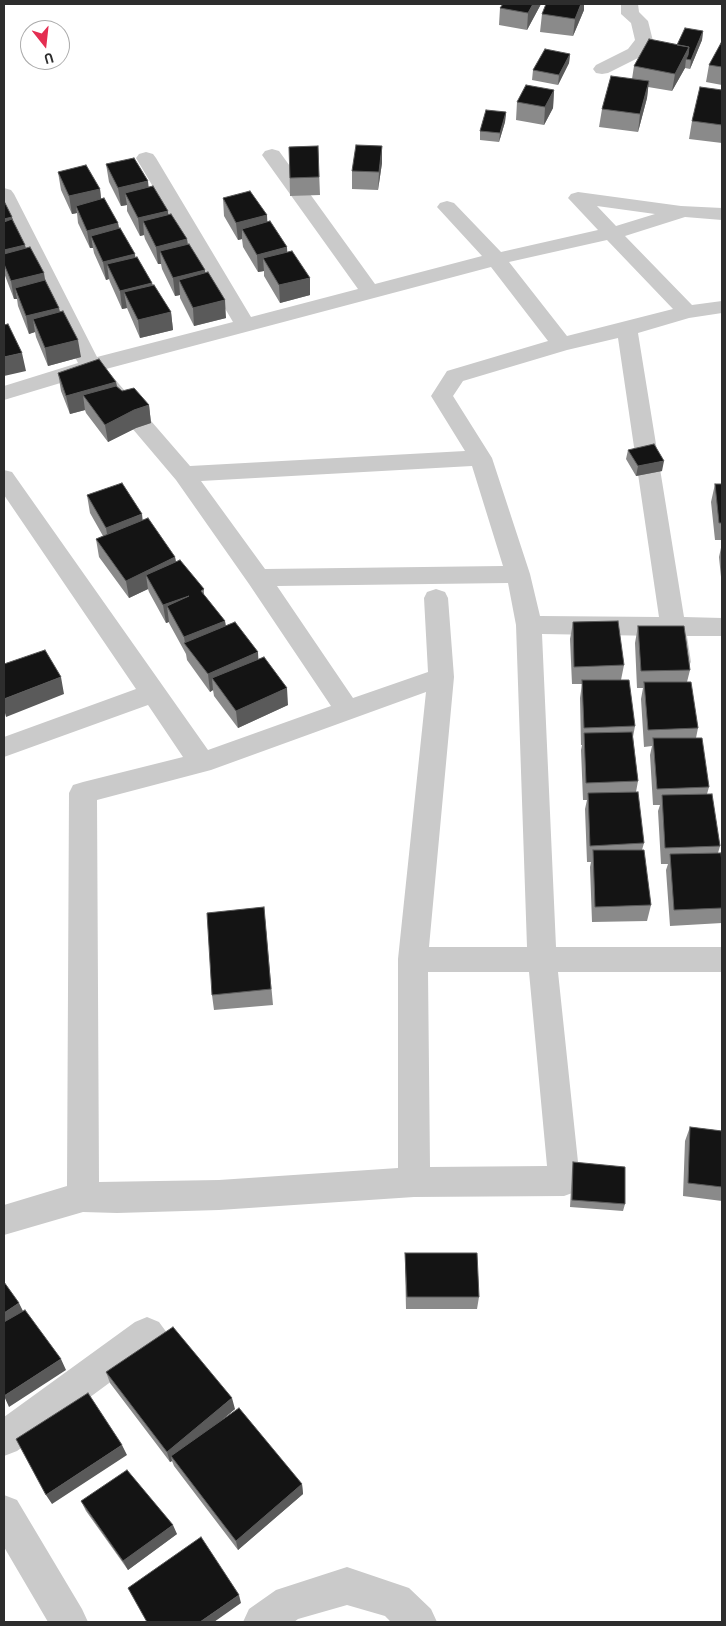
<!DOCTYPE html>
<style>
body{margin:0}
#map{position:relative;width:726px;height:1626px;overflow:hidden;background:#fff;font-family:"PT Sans",sans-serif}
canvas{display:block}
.frame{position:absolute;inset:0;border:5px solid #2d2d2d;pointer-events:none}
.north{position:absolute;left:20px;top:20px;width:50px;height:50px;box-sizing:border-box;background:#fff;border:1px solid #ababab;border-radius:50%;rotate:164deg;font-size:14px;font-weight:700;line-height:20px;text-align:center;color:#2d2d2d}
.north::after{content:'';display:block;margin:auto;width:18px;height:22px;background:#e42e51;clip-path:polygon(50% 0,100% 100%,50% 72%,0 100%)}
</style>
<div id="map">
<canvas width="726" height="1626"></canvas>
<div class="frame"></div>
<div class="north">U</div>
</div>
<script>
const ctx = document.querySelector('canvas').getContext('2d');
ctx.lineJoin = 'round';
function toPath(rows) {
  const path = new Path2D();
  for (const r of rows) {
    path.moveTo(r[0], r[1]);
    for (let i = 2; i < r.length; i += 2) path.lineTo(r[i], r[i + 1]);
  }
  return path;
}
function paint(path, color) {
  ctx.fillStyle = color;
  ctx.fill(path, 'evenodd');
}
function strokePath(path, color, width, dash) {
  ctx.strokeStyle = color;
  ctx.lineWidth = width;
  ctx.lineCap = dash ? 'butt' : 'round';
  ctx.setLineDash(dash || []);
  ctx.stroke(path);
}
paint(toPath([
 [621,4,638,4,639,12,648,21,653,41,640,57,608,73,602,74,596,73,593,69,596,65,628,49,635,40,631,23,621,14,621,4],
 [272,149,279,151,375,284,482,256,437,207,440,203,447,201,454,203,501,252,598,230,568,198,571,194,578,192,681,206,722,208,722,220,685,217,625,236,692,305,722,301,722,313,689,318,638,333,684,617,722,618,722,636,687,636,691,662,687,669,678,672,669,669,665,662,661,636,542,634,556,947,722,947,722,972,558,972,580,1181,575,1192,564,1196,414,1197,219,1210,117,1213,83,1212,4,1235,4,1205,67,1186,69,793,73,785,83,782,183,757,148,705,4,757,4,737,136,689,4,495,4,470,12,472,208,750,331,706,249,584,176,480,87,375,4,400,4,386,78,363,4,213,4,188,11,190,14,194,97,357,233,322,136,158,139,154,146,152,153,154,156,158,251,317,358,289,262,155,265,151,272,149],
 [597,206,655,214,616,226,597,206],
 [607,240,673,309,567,336,509,262,607,240],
 [491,267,548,341,447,371,431,396,465,451,190,466,106,369,491,267],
 [618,338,659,617,540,616,530,574,492,458,453,396,463,381,567,350,618,338],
 [472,466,503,566,265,569,201,481,472,466],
 [508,583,516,625,527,947,429,947,454,677,448,598,445,592,436,589,427,592,424,598,428,672,353,698,277,586,508,583],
 [426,692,398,959,398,1168,219,1180,99,1182,97,800,211,770,426,692],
 [428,972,529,972,547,1166,430,1167,428,972],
 [147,1317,159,1322,186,1359,191,1371,186,1383,174,1388,162,1383,143,1358,17,1451,4,1456,4,1417,135,1322,147,1317],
 [4,1495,17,1500,82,1609,88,1622,48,1622,4,1547,4,1495],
 [347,1567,409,1588,431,1609,437,1622,391,1622,385,1616,347,1605,298,1619,294,1622,243,1622,249,1609,276,1590,347,1567]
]), '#cacaca');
paint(toPath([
 [503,4,541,4,527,30,499,25,500,8],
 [584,10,573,36,540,32,542,14],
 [703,31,702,40,690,69,685,68,672,91,648,87,647,98,638,132,599,127,602,109,632,79,634,66],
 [722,43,722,85,706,82,709,65],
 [570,54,569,63,558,85,532,80,533,70],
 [554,90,553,108,544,125,516,120,517,102],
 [722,90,722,143,689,139,692,121],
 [506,112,505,122,499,142,480,140,480,131],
 [318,146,320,195,290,196,289,147],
 [382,146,382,163,378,190,352,189,352,171],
 [106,164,149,187,187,239,188,244,205,270,205,273,226,318,194,326,180,298,180,295,175,296,162,269,161,264,158,264,145,239,144,235,140,236,127,211,127,205,121,206,109,182],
 [58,172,100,189,101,199,118,223,119,228,135,257,171,312,173,330,140,338,127,308,122,309,110,282,109,279,106,280,94,253,93,248,90,248,78,223,77,213,72,214,61,190],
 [223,198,267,215,267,222,287,252,310,295,280,303,264,276,264,271,258,272,243,247,242,239,238,240,224,216],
 [4,201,26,248,45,280,59,308,60,312,81,357,48,366,36,337,35,332,29,334,18,306,17,299,14,299,4,273],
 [58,373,116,382,117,386,122,391,149,405,151,423,136,428,108,442,86,413,85,410,70,414,61,391],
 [628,450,662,471,636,476,626,459],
 [715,484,722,484,722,540,715,540,711,502],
 [87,495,142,520,175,557,176,562,204,589,204,595,225,621,226,626,258,659,288,705,238,728,214,696,213,690,210,692,187,660,186,654,169,623,169,622,166,623,149,592,148,589,129,598,99,557,96,539,103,536,90,513],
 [722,543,722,587,719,557],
 [573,622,624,665,621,680,635,726,633,737,638,781,636,792,644,843,642,850,651,905,647,921,592,922,590,867,591,862,587,862,585,809,587,800,583,800,581,750,582,745,581,745,580,698,582,684,572,684,570,639],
 [638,626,690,670,687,682,698,728,696,738,709,787,707,794,720,846,718,853,722,863,722,923,670,926,666,870,668,864,661,864,658,811,660,805,653,805,650,755,652,746,644,747,641,699,643,688,637,688,635,643],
 [264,907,273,1005,214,1010,212,995],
 [690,1127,722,1131,722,1201,683,1196,685,1141],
 [573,1162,625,1204,623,1211,570,1207,572,1170],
 [405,1253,479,1297,477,1309,406,1309,405,1266],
 [106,1372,235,1409,223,1419,302,1484,303,1494,238,1550,174,1466,172,1461,170,1462,110,1383],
 [81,1501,177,1534,128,1570,86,1511]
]), '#8a8a8a');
paint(toPath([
 [533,4,541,4,527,30,528,13],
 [581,4,584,4,584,10,573,36,575,19],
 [703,31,702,40,690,69,691,60],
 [689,47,687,59,686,59,685,68,672,91,675,74],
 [570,54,569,63,558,85,559,75],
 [649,81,647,98,638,132,640,114],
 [554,90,553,108,544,125,545,107],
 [506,112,505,122,499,142,500,133],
 [382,146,382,163,378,190,379,172],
 [148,181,150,199,125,193,127,205,121,206,118,188],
 [100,189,102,207,76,206,77,213,72,214,69,196],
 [168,211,170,229,143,221,144,235,140,236,138,218],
 [267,215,268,233,242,229,242,239,238,240,236,223],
 [12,217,15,235,4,238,4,219],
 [118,223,121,241,91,236,93,248,90,248,87,231],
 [187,239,189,257,160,251,161,264,158,264,156,247],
 [25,245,29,263,4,264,4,250],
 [287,247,288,265,263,258,264,271,258,272,257,255],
 [135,254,137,272,107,264,109,279,106,280,103,262],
 [205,270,206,288,179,280,180,295,175,296,173,278],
 [44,273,47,291,15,288,17,299,14,299,11,281],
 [310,278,310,295,280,303,279,285],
 [152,283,154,301,124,292,127,308,122,309,120,291],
 [225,300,226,318,194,326,193,308],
 [59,308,62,325,33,319,35,332,29,334,26,316],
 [171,312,173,330,140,338,138,320],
 [78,340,81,357,48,366,45,348],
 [22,353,26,371,4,376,4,357],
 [116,382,119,400,83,395,85,410,70,414,66,396],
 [149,405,151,423,136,428,108,442,105,425,134,410],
 [664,461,662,471,636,476,638,466],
 [142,514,144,532,109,546,106,528],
 [175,557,178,574,146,575,148,589,129,598,126,581],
 [189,596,167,606,169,622,166,623,163,605],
 [225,621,227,639,185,643,184,637],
 [258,652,259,670,212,678,213,690,210,692,208,674],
 [61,677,64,694,6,717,4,709,4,699],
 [287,688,288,705,238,728,236,711],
 [19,1303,25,1315,4,1328,4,1313],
 [61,1359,66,1370,9,1407,4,1396],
 [232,1398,235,1409,174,1460,171,1456,172,1461,170,1462,167,1452],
 [122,1445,127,1455,52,1504,46,1495],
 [302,1484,303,1494,238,1550,236,1541],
 [173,1525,177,1534,128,1570,123,1561],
 [239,1595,241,1603,214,1622,200,1622]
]), '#5a5a5a');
const building = toPath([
 [503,4,533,4,528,13,500,8,503,4],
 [546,4,581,4,575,19,542,14,546,4],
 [685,28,703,31,691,60,686,59,688,55,689,47,677,45,685,28],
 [649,39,689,47,675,74,634,66,649,39],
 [721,43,722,43,722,67,709,65,721,43],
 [545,49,570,54,559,75,533,70,545,49],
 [611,76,649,81,640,114,602,109,611,76],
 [526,85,554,90,545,107,517,102,526,85],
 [700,87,722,90,722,125,692,121,700,87],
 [486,110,506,112,500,133,480,131,486,110],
 [356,145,382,146,379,172,352,171,356,145],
 [318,146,319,177,290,178,289,147,318,146],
 [134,158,148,181,118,188,106,164,134,158],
 [86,165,100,189,69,196,58,172,86,165],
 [153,186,168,211,138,218,125,193,153,186],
 [250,191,267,215,236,223,223,198,250,191],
 [104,198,118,223,87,231,76,206,104,198],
 [4,201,12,217,4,219,4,201],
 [171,214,187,239,156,247,143,221,171,214],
 [12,219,25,245,4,250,4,222,12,219],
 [270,221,287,247,257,255,242,229,270,221],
 [120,228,135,254,103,262,91,236,120,228],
 [189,244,205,270,173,278,160,251,189,244],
 [30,247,44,273,11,281,4,264,4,254,30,247],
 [292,251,310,278,279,285,263,258,292,251],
 [137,257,152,283,120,291,107,264,137,257],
 [208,272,225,300,193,308,179,280,208,272],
 [45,280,59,308,26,316,15,288,45,280],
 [154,285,171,312,138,320,124,292,154,285],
 [63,311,78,340,45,348,33,319,63,311],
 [8,324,22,353,4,357,4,325,8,324],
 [99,359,116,382,66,396,58,373,99,359],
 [116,386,122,391,134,388,149,405,134,410,105,425,83,395,116,386],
 [654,444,664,461,638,466,628,450,654,444],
 [122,483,142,514,106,528,87,495,122,483],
 [715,484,722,484,722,523,719,523,715,484],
 [148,518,175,557,126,581,96,539,148,518],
 [180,560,204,589,201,591,225,621,184,637,167,606,189,596,163,605,146,575,180,560],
 [618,621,624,665,574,667,573,622,618,621],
 [235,622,258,652,208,674,184,643,235,622],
 [638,626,684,626,690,670,641,671,638,626],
 [45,650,61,677,4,699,4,664,45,650],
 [264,657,287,688,236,711,212,678,264,657],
 [582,680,629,680,635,726,584,728,582,680],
 [644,682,691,682,698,728,648,730,644,682],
 [632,732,638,781,586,783,584,733,632,732],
 [653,738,702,738,709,787,657,789,653,738],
 [638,792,644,843,590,846,588,793,638,792],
 [712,794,720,846,665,848,662,795,712,794],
 [593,850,644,850,651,905,595,907,593,850],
 [721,853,722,863,722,908,674,910,670,854,721,853],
 [264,907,271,989,212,995,207,913,264,907],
 [690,1127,722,1131,722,1187,688,1183,690,1127],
 [573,1162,625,1167,625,1204,572,1200,573,1162],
 [405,1253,477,1253,479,1297,407,1297,405,1253],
 [4,1282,19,1303,4,1313,4,1282],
 [25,1310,61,1359,4,1396,4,1322,25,1310],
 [173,1327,232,1398,167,1452,106,1372,173,1327],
 [88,1393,122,1445,46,1495,16,1439,88,1393],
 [239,1408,302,1484,236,1541,171,1456,239,1408],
 [127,1470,173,1525,123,1561,81,1501,127,1470],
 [201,1537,239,1595,200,1622,147,1622,128,1588,201,1537]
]);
paint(building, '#141414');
strokePath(building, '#5a5a5a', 1);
</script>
